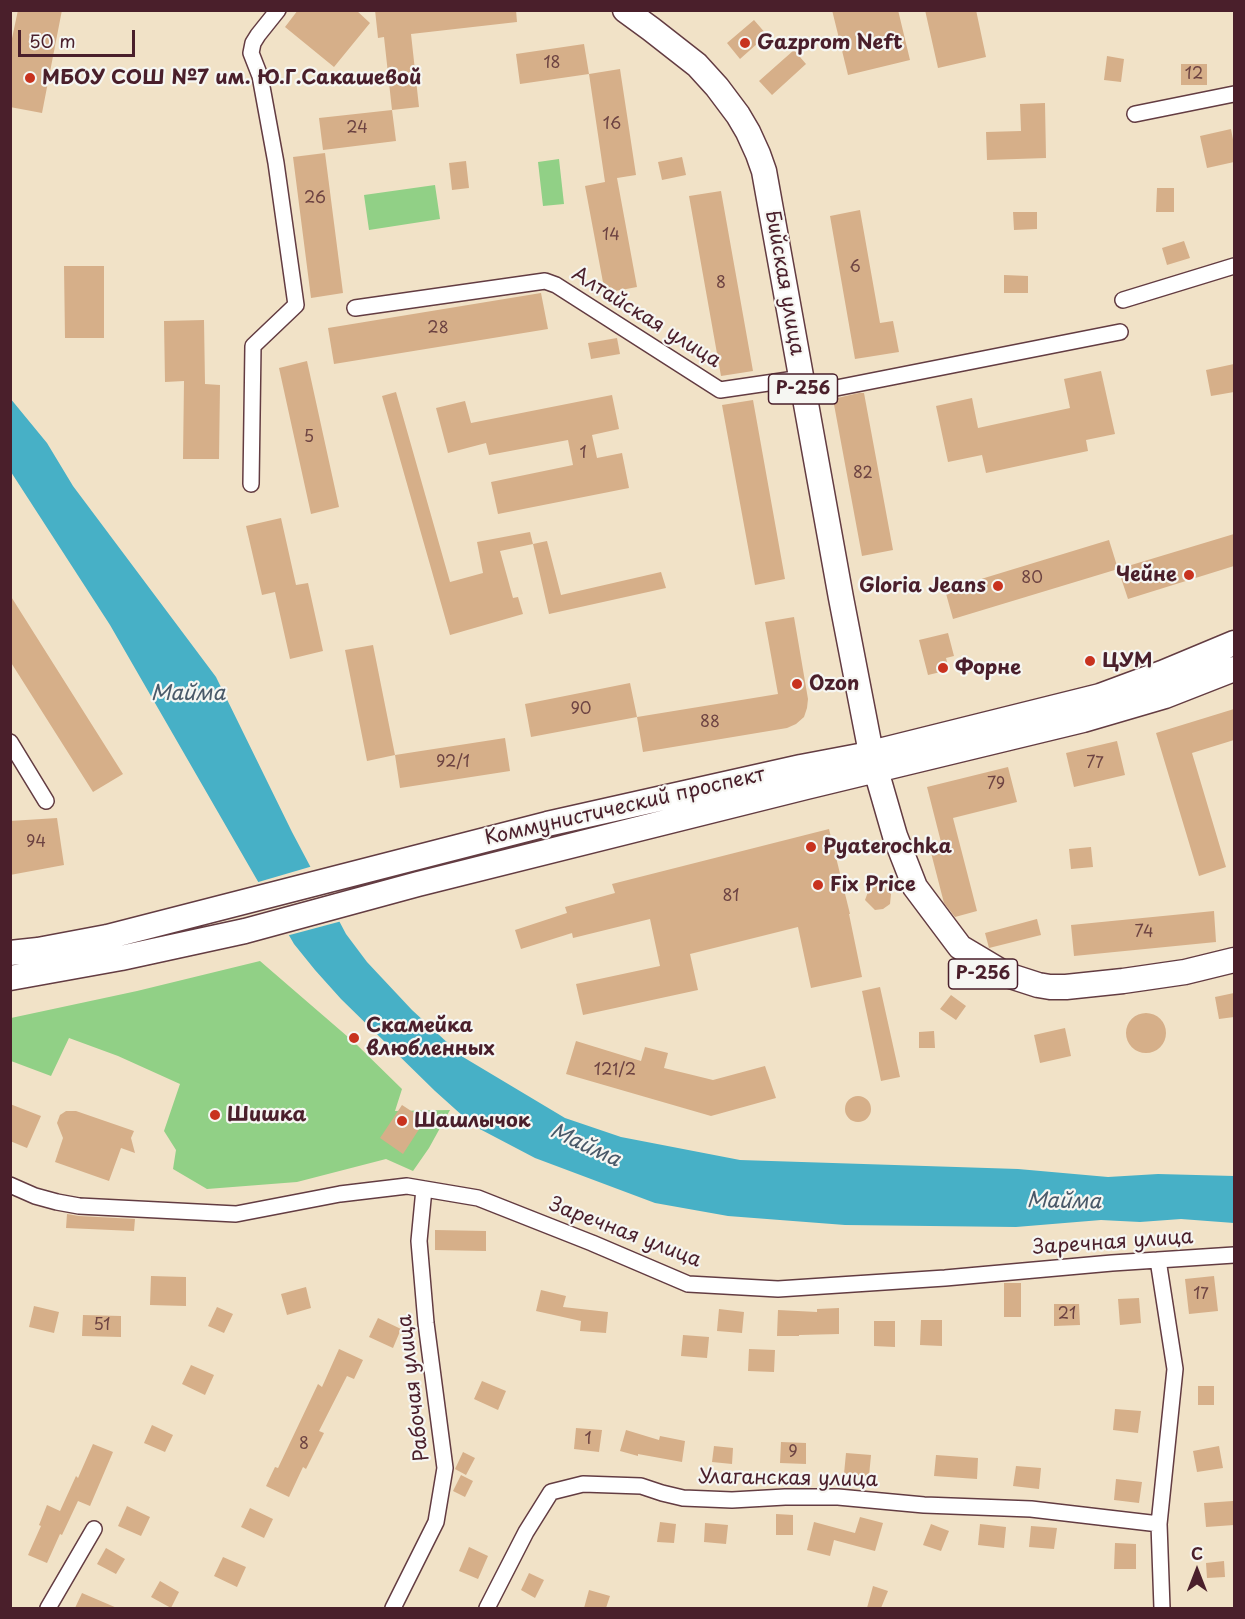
<!DOCTYPE html>
<html>
<head>
<meta charset="utf-8">
<style>
	body { margin:0 }
	#map { position:relative; width:1245px; height:1619px; overflow:hidden; background:#f1e2c7; font-family:"Playpen Sans",sans-serif }
	canvas { display:block }
	.frame { position:absolute; inset:0; border:12px solid #4a1f2b; pointer-events:none }
	.north { position:absolute; left:1167px; top:1541px; width:60px; height:60px; -webkit-text-stroke:4px #f6f6f2; paint-order:stroke; rotate:0deg; font-size:16px; font-weight:700; line-height:24px; text-align:center; color:#4a1f2b }
	.north::after { content:''; display:block; margin:auto; width:21px; height:27px; background:#4a1f2b; clip-path:polygon(50% 0,100% 100%,50% 72%,0 100%) }
	.scale { position:absolute; left:18px; top:30px; width:117px; height:27px; box-sizing:border-box; border:3px solid #4a1f2b; border-top:0; padding-left:8px; font-size:18px; line-height:21px; white-space:nowrap; color:#4a1f2b; -webkit-text-stroke:4px #f6f6f2; paint-order:stroke }
</style>
</head>
<body>
<div id="map">
<canvas width="1245" height="1619"></canvas>
<div class="frame"></div>
<div class="north">С</div>
<div class="scale">50 m</div>
</div>
<script>
const c = document.querySelector('canvas').getContext('2d');
c.lineJoin = 'round';
function paint(path, color) {
  c.fillStyle = color;
  c.fill(path, 'evenodd');
}
function shape(rows) {
  const path = new Path2D();
  for (const r of rows) {
    if (r.length === 3) {
      path.moveTo(r[0] + r[2], r[1]);
      path.arc(r[0], r[1], r[2], 0, 2 * Math.PI);
      continue;
    }
    path.moveTo(r[0], r[1]);
    for (let i = 2; i < r.length; i += 2) path.lineTo(r[i], r[i + 1]);
  }
  return path;
}
function stroke(path, color, width, dash) {
  c.strokeStyle = color;
  c.lineWidth = width;
  c.lineCap = dash ? 'butt' : 'round';
  c.setLineDash(dash || []);
  c.stroke(path);
}
function write(font, color, halo, rows, align = 'center') {
  c.font = font + ' "Playpen Sans",sans-serif';
  c.lineWidth = 4.5;
  c.setLineDash([]);
  c.textBaseline = 'middle';
  c.strokeStyle = halo;
  c.fillStyle = color;
  for (const [text, x, y, turn = 0] of rows) {
    c.save();
    c.translate(x, y);
    c.rotate((+turn || 0) * Math.PI / 180);
    c.textAlign = isNaN(turn) ? turn : align;
    if (halo) c.strokeText(text, 0, 0);
    c.fillText(text, 0, 0);
    c.restore();
  }
}
const green = shape([
	[559,159,564,204,543,206,538,162],
	[435,185,440,219,369,230,364,195],
	[260,961,355,1043,402,1089,395,1111,450,1110,429,1148,413,1171,386,1159,297,1182,207,1189,173,1169,176,1150,164,1131,180,1084,118,1056,69,1038,51,1076,11,1061,11,1018,137,991]
]);
const water = shape([
	[10,398,47,443,73,486,216,677,292,832,346,934,367,962,412,1010,463,1057,565,1118,621,1137,740,1160,1018,1169,1108,1177,1158,1174,1234,1176,1234,1223,1181,1219,1140,1222,1101,1220,1016,1227,845,1225,728,1216,655,1203,535,1158,474,1126,435,1091,341,999,315,970,294,944,110,625,11,472]
]);
const pier = shape([
	[313,866,342,921,286,936,255,883]
]);
const building = shape([
	[18,10,62,10,42,113,10,107,10,48],
	[298,10,356,10,370,23,334,67,285,27],
	[375,10,516,10,517,22,411,34,419,107,392,110,384,37,378,38],
	[832,10,898,10,910,60,848,75],
	[925,10,976,10,986,57,938,68],
	[754,20,767,35,740,59,727,43],
	[584,44,589,74,520,84,516,54],
	[794,50,806,64,772,95,759,81],
	[1107,56,1124,59,1121,82,1104,80],
	[1181,64,1207,64,1207,85,1181,85],
	[620,69,636,175,617,178,637,287,605,293,585,186,605,182,589,74],
	[1045,103,1046,158,987,160,986,132,1021,131,1020,104],
	[392,110,396,141,323,150,319,118],
	[1231,129,1234,145,1234,162,1207,168,1200,136],
	[325,153,343,293,311,298,293,157],
	[682,157,686,175,662,180,658,162],
	[466,161,469,188,452,190,449,163],
	[1157,188,1174,188,1174,212,1156,212],
	[721,191,753,371,721,376,689,196],
	[860,210,880,323,893,321,899,352,855,359,830,216],
	[1013,212,1037,212,1037,229,1014,230],
	[1184,241,1190,258,1167,265,1162,248],
	[64,266,104,266,104,338,65,338],
	[1004,275,1028,276,1028,293,1004,293],
	[541,293,548,329,334,364,328,328],
	[204,320,205,384,220,385,219,459,183,459,184,381,165,382,164,321],
	[617,338,620,354,591,359,588,343],
	[307,361,339,507,311,514,279,368],
	[1234,364,1234,392,1211,396,1206,370],
	[1101,371,1115,434,1086,440,1088,451,986,473,982,455,948,462,936,406,972,398,978,428,1070,408,1064,379],
	[396,392,450,582,483,573,477,542,530,532,533,544,500,551,513,598,518,597,523,614,450,635,382,396],
	[859,393,864,393,893,550,862,556,833,399],
	[612,395,619,429,592,435,597,458,622,453,629,488,498,514,491,482,573,465,568,440,489,455,486,443,448,453,436,408,465,401,471,423],
	[753,400,785,579,755,585,722,405],
	[281,518,296,585,308,583,323,651,290,659,275,592,262,595,246,526],
	[1234,534,1234,566,1128,599,1118,569],
	[1109,540,1118,569,953,619,945,590],
	[547,541,561,595,661,572,666,588,549,614,533,544],
	[10,595,123,774,93,792,10,661],
	[794,617,808,699,807,708,804,717,796,724,787,728,643,752,637,717,778,694,765,622],
	[948,633,954,656,946,658,949,670,928,675,919,640],
	[373,645,395,755,367,761,345,650],
	[630,683,637,717,531,737,525,704],
	[1234,709,1234,740,1192,753,1226,867,1199,876,1156,733],
	[505,738,510,771,400,788,395,755],
	[1117,741,1125,775,1074,787,1066,753],
	[1008,767,1017,802,953,818,977,911,955,917,944,903,929,845,941,842,927,787],
	[57,818,64,865,10,875,10,821],
	[829,829,850,914,849,914,862,977,811,988,798,927,690,954,698,990,583,1015,576,984,660,966,650,919,573,938,572,933,521,949,515,930,567,913,565,907,615,893,612,884],
	[1091,847,1093,867,1071,869,1069,849],
	[874,886,882,886,886,888,891,894,890,904,883,909,875,910,865,900,868,892],
	[1214,911,1216,942,1074,956,1071,925],
	[1037,919,1041,935,989,948,985,933],
	[880,987,900,1077,881,1081,862,991],
	[1234,993,1234,1017,1219,1019,1215,997],
	[951,995,966,1006,956,1020,940,1009],
	[1146,1033,20],
	[1065,1028,1071,1056,1040,1063,1034,1035],
	[934,1031,935,1048,919,1048,919,1032],
	[576,1041,641,1061,645,1047,668,1053,664,1068,713,1080,765,1066,776,1098,711,1116,566,1074],
	[858,1109,13],
	[10,1104,41,1116,27,1148,10,1141],
	[402,1105,425,1120,403,1154,380,1138],
	[66,1111,76,1111,134,1131,131,1138,135,1153,121,1148,109,1181,55,1162,63,1138,57,1123,60,1115],
	[67,1214,79,1216,135,1219,134,1231,66,1228],
	[435,1230,486,1231,486,1251,435,1250],
	[151,1276,186,1277,186,1306,150,1305],
	[1214,1276,1218,1311,1189,1314,1185,1279],
	[1004,1283,1021,1283,1021,1317,1004,1317],
	[306,1287,311,1308,287,1315,281,1294],
	[541,1290,566,1296,563,1307,608,1312,606,1333,580,1331,581,1321,536,1311],
	[1139,1298,1141,1323,1120,1325,1118,1299],
	[1054,1304,1079,1304,1080,1325,1054,1326],
	[34,1306,59,1312,54,1333,29,1327],
	[217,1307,233,1314,224,1333,208,1326],
	[839,1308,839,1334,799,1335,799,1336,777,1336,778,1310,817,1312,817,1309],
	[719,1309,744,1312,742,1333,717,1331],
	[83,1315,121,1316,121,1337,82,1336],
	[378,1318,401,1329,393,1348,369,1337],
	[921,1320,942,1320,942,1346,920,1345],
	[874,1321,895,1321,895,1347,874,1346],
	[683,1335,709,1337,707,1358,681,1356],
	[339,1349,363,1360,354,1379,347,1376,319,1431,324,1433,306,1469,303,1467,289,1497,266,1486,275,1467,278,1468,318,1384,322,1387],
	[749,1349,775,1350,774,1372,748,1371],
	[191,1365,214,1375,205,1395,182,1384],
	[482,1381,506,1391,498,1410,474,1399],
	[1198,1386,1214,1386,1214,1405,1198,1405],
	[1115,1409,1141,1411,1138,1433,1113,1430],
	[152,1425,173,1435,165,1452,144,1443],
	[576,1428,602,1430,599,1452,574,1449],
	[626,1430,659,1440,660,1436,685,1441,682,1462,638,1454,638,1456,620,1451],
	[781,1442,806,1443,806,1464,780,1463],
	[93,1444,113,1452,90,1506,78,1501,62,1535,60,1534,47,1563,28,1555,41,1526,39,1525,47,1505,60,1511,76,1476,78,1478],
	[714,1446,733,1448,732,1464,712,1462],
	[1219,1446,1223,1468,1197,1472,1193,1451],
	[463,1452,475,1458,466,1475,455,1469],
	[846,1453,871,1455,869,1476,844,1474],
	[936,1455,978,1458,977,1479,934,1476],
	[1016,1466,1041,1468,1039,1489,1013,1486],
	[461,1475,473,1481,465,1497,453,1491],
	[1116,1479,1142,1482,1139,1503,1114,1500],
	[1233,1501,1234,1525,1206,1527,1204,1503],
	[127,1506,150,1517,141,1536,118,1526],
	[250,1508,273,1519,264,1538,241,1527],
	[776,1514,793,1515,793,1535,776,1535],
	[860,1517,883,1523,875,1551,834,1540,830,1556,807,1550,814,1522,855,1533],
	[660,1522,676,1524,674,1543,657,1542],
	[705,1523,728,1525,726,1544,704,1542],
	[931,1524,949,1531,941,1551,923,1545],
	[980,1524,1006,1527,1004,1548,978,1545],
	[1031,1526,1057,1528,1054,1549,1029,1547],
	[1115,1543,1136,1544,1136,1569,1114,1569],
	[469,1547,488,1556,478,1579,459,1571],
	[106,1548,125,1559,116,1574,97,1564],
	[223,1557,246,1567,237,1587,214,1576],
	[1224,1561,1225,1577,1207,1578,1206,1563],
	[529,1573,544,1580,535,1598,521,1590],
	[160,1581,179,1592,171,1608,151,1597],
	[873,1586,888,1591,881,1608,867,1608],
	[589,1590,610,1596,606,1608,584,1608],
	[82,1593,117,1608,75,1608]
]);
const street = shape([
	[1135,114,1234,94],
	[1123,300,1234,266],
	[355,308,545,281,556,285,720,390,802,378,816,392,1120,332],
	[251,484,253,346,296,305,276,163,260,76,251,53,253,43,258,35,278,10],
	[10,742,46,801],
	[10,1185,35,1196,57,1202,79,1206,236,1214,340,1194,407,1186,478,1198,592,1243,688,1284,778,1289,945,1278,1112,1263,1234,1255],
	[1158,1260,1175,1369,1159,1524,1162,1608],
	[48,1608,94,1529],
	[393,1608,436,1522,445,1468,426,1323,419,1241,424,1189],
	[487,1608,526,1532,551,1492,583,1484,641,1486,662,1493,683,1498,732,1500,785,1497,838,1497,924,1505,1031,1509,1159,1524]
]);
const primary = shape([
	[625,10,651,29,697,65,717,87,738,115,748,132,758,154,764,171,841,598,871,753,895,836,915,887,960,947,1007,975,1038,985,1050,987,1066,987,1123,981,1185,972,1234,960],
	[10,953,38,950,107,937,547,824,801,767,859,756,1100,696,1162,673,1234,643],
	[10,978,121,958,245,931,418,884,806,787,1083,720,1165,696,1234,669]
]);
const markers = [
	[745,43,6,"#c8321e"],
	[30,78,6,"#c8321e"],
	[1189,575,6,"#c8321e"],
	[998,586,6,"#c8321e"],
	[1090,661,6,"#c8321e"],
	[943,668,6,"#c8321e"],
	[797,684,6,"#c8321e"],
	[811,847,6,"#c8321e"],
	[818,885,6,"#c8321e"],
	[354,1038,6,"#c8321e"],
	[215,1115,6,"#c8321e"],
	[402,1121,6,"#c8321e"]
];
const numberNames = [
	["18",552,64],
	["12",1194,75],
	["16",612,125],
	["24",357,129],
	["26",315,199],
	["14",611,236],
	["6",855,268],
	["8",721,284],
	["28",438,329],
	["5",309,438],
	["1",583,454],
	["82",863,474],
	["80",1032,579],
	["90",581,710],
	["88",710,723],
	["92/1",453,763],
	["77",1095,764],
	["79",996,785],
	["94",36,843],
	["81",731,897],
	["74",1144,933],
	["121/2",615,1071],
	["17",1201,1295],
	["21",1067,1315],
	["51",102,1326],
	["1",588,1440],
	["8",304,1445],
	["9",793,1453]
];
const shields = [
	[803,389,69],
	[983,974,69]
];
const shieldNames = [
	["Р-256",803,389],
	["Р-256",983,974]
];
const poiNames = [
	["Gazprom Neft",757,43],
	["МБОУ СОШ №7 им. Ю.Г.Сакашевой",42,78],
	["Чейне",1177,575,"right"],
	["Gloria Jeans",986,586,"right"],
	["ЦУМ",1102,661],
	["Форне",955,668],
	["Ozon",809,684],
	["Pyaterochka",823,847],
	["Fix Price",830,885],
	["Скамейка",366,1026],
	["влюбленных",366,1049],
	["Шишка",227,1115],
	["Шашлычок",414,1121]
];
const streetNames = [
	["Бийская улица",784,283,80],
	["Алтайская улица",646,318,32],
	["Коммунистический проспект",625,807,-13],
	["Заречная улица",625,1233,21],
	["Заречная улица",1113,1243,-4],
	["Рабочая улица",414,1388,-97],
	["Улаганская улица",788,1479,1]
];
const waterNames = [
	["Майма",188,694],
	["Майма",585,1146,25],
	["Майма",1064,1202,1]
];
paint(green, '#91d086');
paint(water, '#47b0c6');
paint(pier, '#f1e2c7');
paint(building, '#d6af89');
stroke(street, '#633c42', 18);
stroke(primary, '#633c42', 27);
stroke(street, '#fff', 15);
stroke(primary, '#fff', 24);
for (const [x, y, r, color] of markers) {
  const dot = new Path2D();
  dot.arc(x, y, r, 0, 2 * Math.PI);
  c.fillStyle = color;
  c.fill(dot);
  stroke(dot, '#f6f6f2', 2);
}
write('16px', '#6d4342', null, numberNames);
for (const [x, y, w] of shields) {
  const box = new Path2D();
  box.roundRect(x - w / 2, y - 15, w, 30, 4.5);
  c.fillStyle = '#f6f6f2';
  c.fill(box);
  stroke(box, '#4a1f2b', 1.5);
}
write('bold 18px', '#4a1f2b', null, shieldNames);
write('bold 20px', '#4a1f2b', '#f6f6f2', poiNames, 'left');
write('20px', '#4a1f2b', '#f6f6f2', streetNames);
write('italic 21px', '#495969', '#f6f6f2', waterNames);
</script>
</body>
</html>
